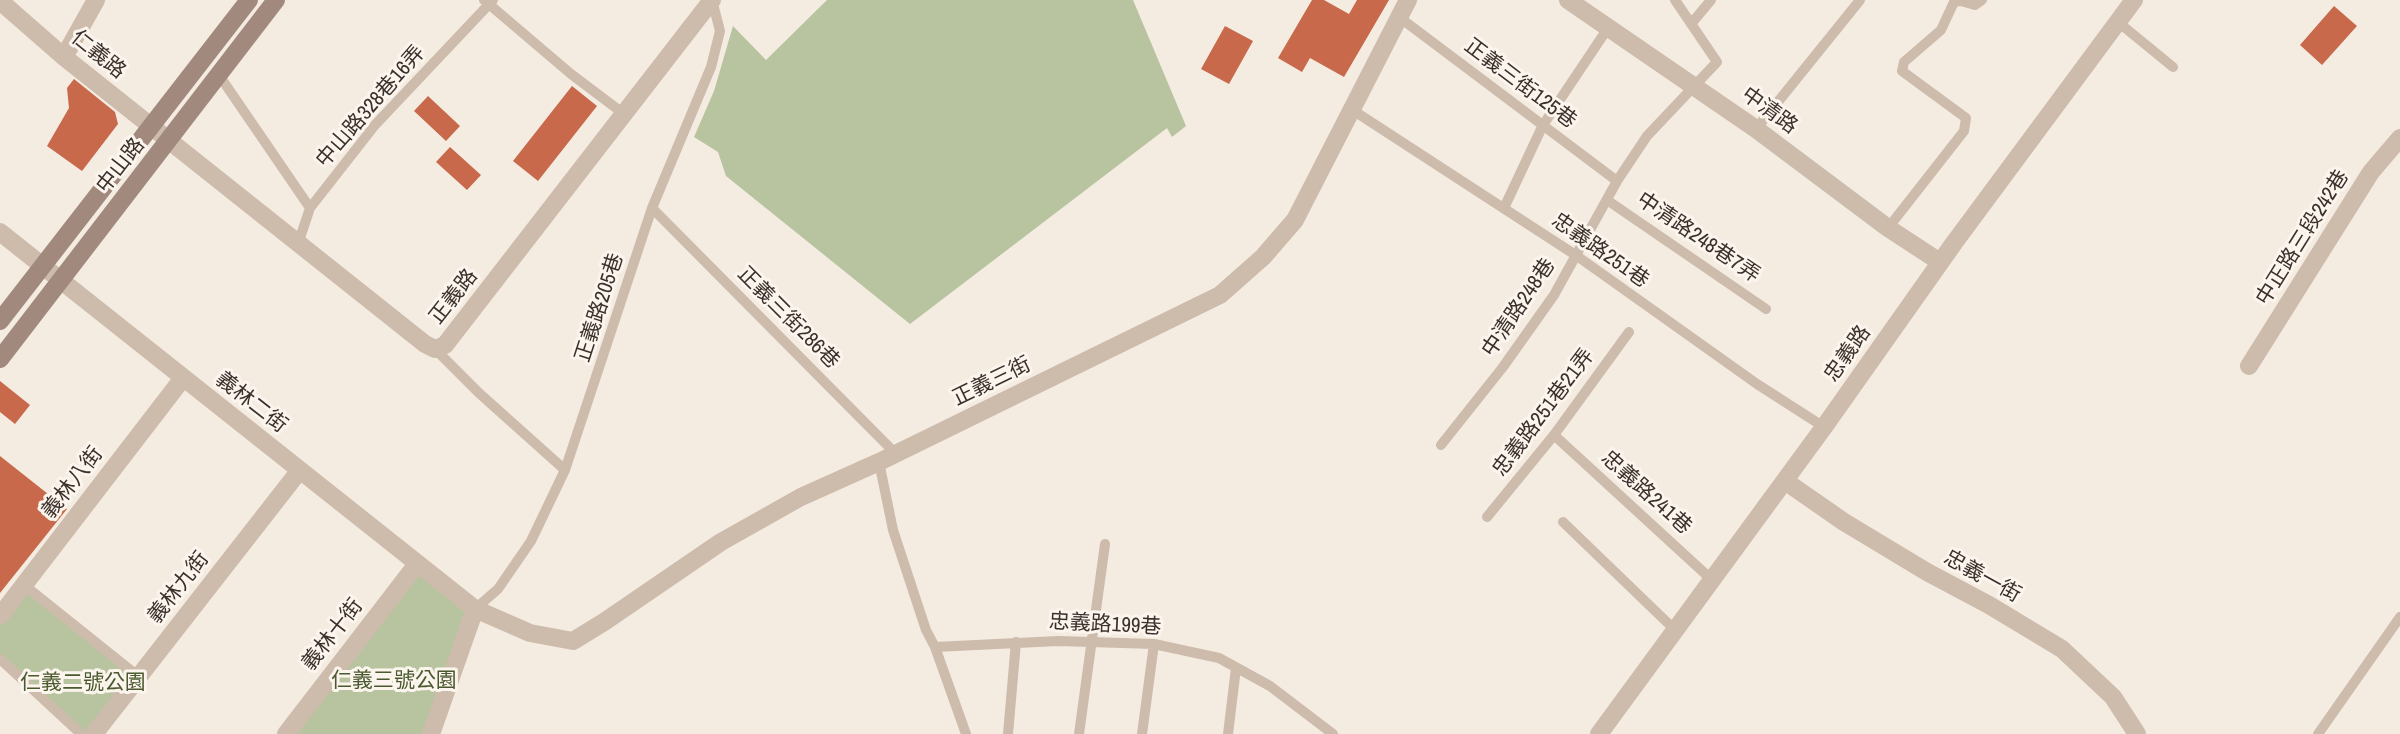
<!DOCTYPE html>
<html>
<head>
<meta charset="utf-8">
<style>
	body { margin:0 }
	canvas { display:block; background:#f4ebe1 }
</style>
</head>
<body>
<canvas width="2400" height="734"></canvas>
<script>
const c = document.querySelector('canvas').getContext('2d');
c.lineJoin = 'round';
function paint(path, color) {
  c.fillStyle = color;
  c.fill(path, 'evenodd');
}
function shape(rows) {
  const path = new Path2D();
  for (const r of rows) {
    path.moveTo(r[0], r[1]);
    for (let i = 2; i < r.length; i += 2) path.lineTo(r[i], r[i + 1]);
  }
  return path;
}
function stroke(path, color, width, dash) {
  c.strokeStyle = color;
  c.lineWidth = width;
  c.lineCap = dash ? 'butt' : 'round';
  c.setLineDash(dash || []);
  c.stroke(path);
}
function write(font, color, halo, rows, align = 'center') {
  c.font = font + ' "Archivo Narrow","Noto Sans TC",sans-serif';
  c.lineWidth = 6;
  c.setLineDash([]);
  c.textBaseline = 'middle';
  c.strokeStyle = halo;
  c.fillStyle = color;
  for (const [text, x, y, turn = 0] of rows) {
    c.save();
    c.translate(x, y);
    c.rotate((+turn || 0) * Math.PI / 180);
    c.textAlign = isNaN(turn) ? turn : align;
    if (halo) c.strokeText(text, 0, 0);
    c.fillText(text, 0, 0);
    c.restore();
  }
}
const green = shape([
	[827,0,1133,0,1186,126,1172,137,1167,128,910,324,726,176,718,152,694,137,714,91,733,26,766,60],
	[417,564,475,609,431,734,286,734],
	[24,585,139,677,94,734,81,734,0,659,0,616]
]);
const building = shape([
	[1312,0,1324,0,1349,14,1357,0,1389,0,1344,77,1310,58,1302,72,1278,58],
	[2334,6,2357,26,2322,65,2300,45],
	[1225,26,1253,41,1229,84,1201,69],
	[74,79,115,112,118,124,82,171,47,146,69,108,67,88],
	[572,86,597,106,538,181,513,161],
	[428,96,460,126,446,141,414,111],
	[450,147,481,175,467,190,436,162],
	[0,381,30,405,15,424,0,412],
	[0,456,67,509,0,593]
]);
const service = shape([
	[484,0,571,74,624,114],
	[1399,17,1617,181],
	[2118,22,2173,67],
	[1691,24,1711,0],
	[219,75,310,208],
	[1351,109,1577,256,1757,384,1824,427],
	[1756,129,1860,0],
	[1607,200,1766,309],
	[652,208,896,454],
	[1504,208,1543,125,1608,28],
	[1888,228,1964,131,1966,118,1902,71,1904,62,1941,30,1954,2,1961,1,1975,5,1982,0],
	[298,244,310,208,375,125,493,0],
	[435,349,479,393,565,470],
	[1554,435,1712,580],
	[1441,445,1503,367,1554,295,1617,181,1647,136,1717,62,1675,0],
	[879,462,893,530,926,630,935,647,966,734],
	[1487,517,1554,435,1629,332],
	[1563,522,1675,630],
	[24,585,139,677],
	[475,609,498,589,531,541,565,470,652,208,711,67,720,31,712,0],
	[935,647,1058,641,1154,644,1219,658,1270,686,1333,734],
	[0,659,81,734],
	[1008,734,1016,642],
	[1079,734,1105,544],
	[1142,734,1154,644],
	[1228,734,1236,668],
	[2318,734,2400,617]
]);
const minor = shape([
	[1568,0,1756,129,1888,228,1940,262],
	[0,1,64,57,425,344,435,349,445,345,712,0],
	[64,57,96,0],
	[0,232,475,609,530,633,573,641,604,622,721,542,801,497,879,462,1220,295,1263,257,1295,220,1408,0],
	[2249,366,2371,172,2400,138],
	[1785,481,1844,522,1927,572,1989,605,2062,649,2113,697,2137,734],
	[0,616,183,378],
	[94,734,300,470],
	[286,734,417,564],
	[431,734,475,609],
	[1599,734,1824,427,1954,243,2134,0]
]);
const secondary = shape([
	[0,321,249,0],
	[0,359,276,0]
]);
const streetNames = [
	["仁義路",98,55,39],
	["正義三街125巷",1520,84,37],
	["中山路328巷16弄",371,107,-49],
	["中清路",1769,111,36],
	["中山路",121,166,-52],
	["中清路248巷7弄",1698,238,34],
	["中正路三段242巷",2303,238,-58],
	["忠義路251巷",1600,251,35],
	["正義路",454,297,-52],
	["正義路205巷",600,308,-72],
	["中清路248巷",1519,308,-56],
	["正義三街286巷",788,318,45],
	["忠義路",1848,354,-55],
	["正義三街",992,382,-26],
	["義林二街",251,403,38],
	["忠義路251巷21弄",1544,413,-53],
	["義林八街",73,483,-52],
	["忠義路241巷",1646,493,42],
	["忠義一街",1982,577,29],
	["義林九街",179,588,-52],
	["忠義路199巷",1105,625,3],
	["義林十街",333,635,-52]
];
const parkNames = [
	["仁義三號公園",394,681],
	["仁義二號公園",83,683]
];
paint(green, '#b8c4a0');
paint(building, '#c8694b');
stroke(service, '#cdbbac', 10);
stroke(minor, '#cdbbac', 18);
stroke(secondary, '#a18a7d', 18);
write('21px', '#3b302b', '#fbf5ee', streetNames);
write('21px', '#4a5a2e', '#fbf5ee', parkNames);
</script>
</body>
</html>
